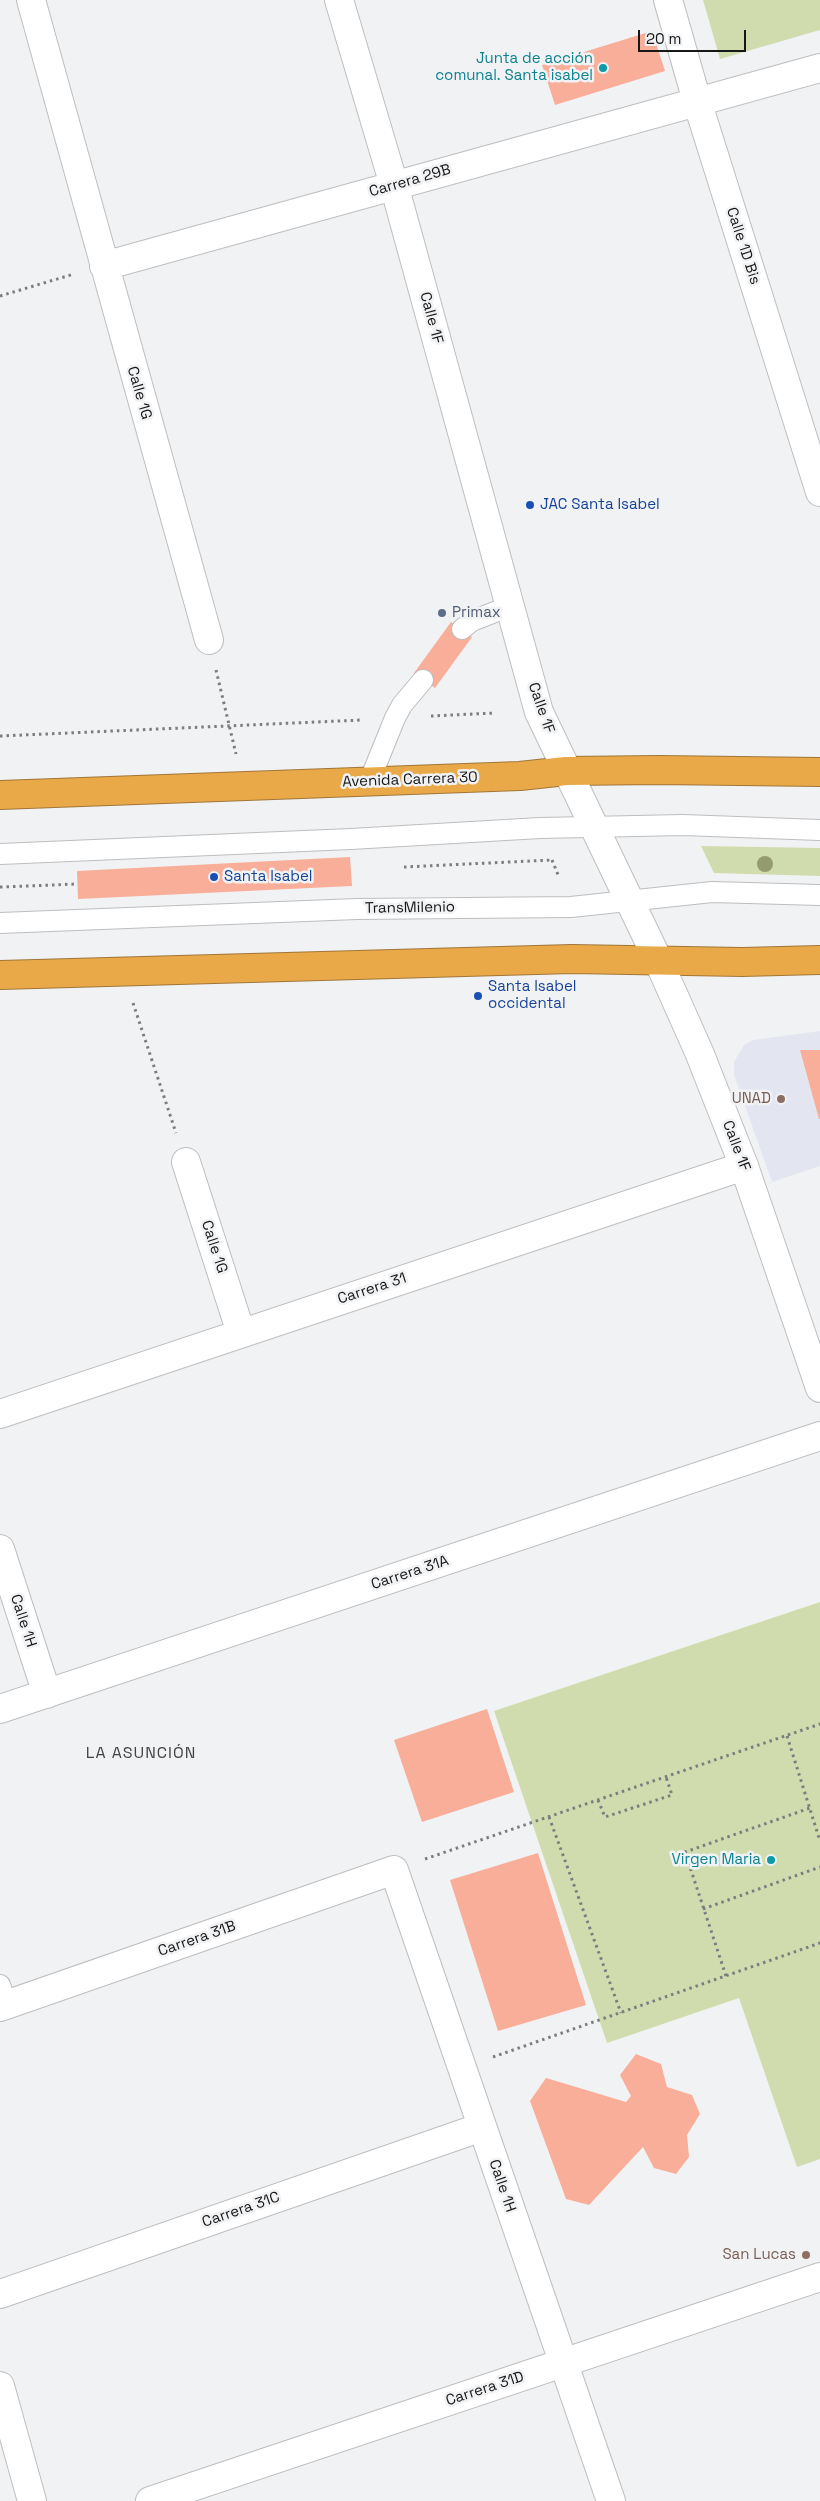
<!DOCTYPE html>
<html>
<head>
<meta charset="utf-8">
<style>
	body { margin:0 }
	#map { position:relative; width:820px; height:2501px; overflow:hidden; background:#f1f2f4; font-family:"Space Grotesk",sans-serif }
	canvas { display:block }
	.scale { position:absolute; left:638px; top:30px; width:108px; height:22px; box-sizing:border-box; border:2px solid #171718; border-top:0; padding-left:6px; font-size:15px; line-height:18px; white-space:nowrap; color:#171718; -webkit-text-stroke:4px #f1f2f4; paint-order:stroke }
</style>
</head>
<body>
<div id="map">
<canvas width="820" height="2501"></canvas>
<div class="scale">20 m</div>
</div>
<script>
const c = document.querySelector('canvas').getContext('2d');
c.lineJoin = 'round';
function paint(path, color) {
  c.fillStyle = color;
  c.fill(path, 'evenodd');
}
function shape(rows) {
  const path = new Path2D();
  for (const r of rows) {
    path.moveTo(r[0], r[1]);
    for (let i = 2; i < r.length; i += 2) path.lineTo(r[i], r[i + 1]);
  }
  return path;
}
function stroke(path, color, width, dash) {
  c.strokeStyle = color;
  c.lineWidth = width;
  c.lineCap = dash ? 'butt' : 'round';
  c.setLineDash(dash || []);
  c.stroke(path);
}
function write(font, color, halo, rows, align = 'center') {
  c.font = font + ' "Space Grotesk",sans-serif';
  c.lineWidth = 5;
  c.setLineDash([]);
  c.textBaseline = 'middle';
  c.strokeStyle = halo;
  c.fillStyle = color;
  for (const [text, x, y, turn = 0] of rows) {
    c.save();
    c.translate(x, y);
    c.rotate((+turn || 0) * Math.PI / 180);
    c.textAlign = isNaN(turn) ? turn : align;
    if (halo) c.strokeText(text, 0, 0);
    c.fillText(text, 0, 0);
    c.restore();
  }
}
const built = shape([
	[820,1031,820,1166,772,1182,734,1075,734,1062,744,1045,753,1040]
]);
const green = shape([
	[703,0,820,0,820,30,720,59],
	[701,846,820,848,820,876,714,873],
	[820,1602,820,2159,797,2167,739,1998,607,2043,494,1711]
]);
const building = shape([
	[652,31,665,71,555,105,542,65],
	[451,622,472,637,435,688,414,673],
	[350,857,352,886,78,899,77,871],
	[800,1050,820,1050,820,1119,819,1119],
	[487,1709,514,1792,422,1822,394,1740],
	[538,1853,586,2005,498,2031,450,1880],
	[636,2054,661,2064,667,2087,692,2095,700,2114,687,2135,689,2157,676,2174,654,2168,643,2147,589,2205,566,2199,530,2101,546,2078,626,2102,631,2096,620,2075]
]);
const path = shape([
	[0,296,74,274],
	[216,670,236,754],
	[431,716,495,713],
	[0,736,362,720],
	[552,860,559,877],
	[404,867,552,860],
	[0,887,77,884],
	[133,1003,176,1133],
	[787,1736,820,1841],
	[598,1800,605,1817,672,1795,666,1777],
	[549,1817,621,2013],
	[425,1859,820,1724],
	[703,1909,820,1867],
	[726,1976,685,1852,810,1808],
	[493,2057,820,1943]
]);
const lane = shape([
	[462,629,472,621,510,606],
	[369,782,395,718,402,705,423,680],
	[0,854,351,839,540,828,683,825,820,830],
	[0,923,357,909,571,907,712,892,820,895],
	[0,1985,7,2005]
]);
const street = shape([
	[31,0,209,640],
	[668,0,697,101,820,492],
	[104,266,820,68],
	[186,1162,241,1333],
	[0,1414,744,1166],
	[0,1549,47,1694],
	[0,1709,820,1436],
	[0,2007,394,1870,611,2501],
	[0,2294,482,2127]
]);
const secondary = shape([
	[339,0,394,185,539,712,658,960,699,1052,744,1166,820,1388],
	[0,2386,32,2501],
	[150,2501,820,2277]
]);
const highway = shape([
	[0,795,520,776,566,771,659,770,820,772],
	[0,975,572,959,742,962,820,960]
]);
const trees = [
	[765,864]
];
const markers = [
	[603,68,5,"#0f9aa8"],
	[530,505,5,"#1a4fb4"],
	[442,613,5,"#5c6f8a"],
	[214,877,5,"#1a4fb4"],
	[478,996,5,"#1a4fb4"],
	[781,1099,5,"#8d6e63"],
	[771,1860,5,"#0f9aa8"],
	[806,2255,5,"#8d6e63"]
];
const cultureNames = [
	["Junta de acción",593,59],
	["comunal. Santa isabel",593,76],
	["Virgen Maria",761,1860]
];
const streetNames = [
	["Carrera 29B",410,181,-16],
	["Calle 1D Bis",743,246,72],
	["Calle 1F",431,318,75],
	["Calle 1G",139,393,74],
	["Calle 1F",541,708,71],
	["Avenida Carrera 30",410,780,-2],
	["TransMilenio",410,908,-1],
	["Calle 1F",736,1146,69],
	["Calle 1G",214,1247,72],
	["Carrera 31",372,1289,-18],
	["Carrera 31A",410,1573,-18],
	["Calle 1H",23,1621,72],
	["Carrera 31B",197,1939,-19],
	["Calle 1H",502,2186,71],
	["Carrera 31C",241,2210,-19],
	["Carrera 31D",485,2389,-18]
];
const transitNames = [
	["JAC Santa Isabel",540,505],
	["Santa Isabel",224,877],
	["Santa Isabel",488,987],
	["occidental",488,1004]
];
const serviceNames = [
	["Primax",452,613]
];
const educationNames = [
	["UNAD",771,1099],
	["San Lucas",796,2255]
];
const neighbourhoodNames = [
	["LA ASUNCIÓN",141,1754]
];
paint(built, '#e3e6f0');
paint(green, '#d0dcae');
paint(building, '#f8ae99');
stroke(lane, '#bdbec0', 22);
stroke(street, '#bdbec0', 30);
stroke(secondary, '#bdbec0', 30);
stroke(highway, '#a07638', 30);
stroke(path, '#7c7d7e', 3, [2.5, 4]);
stroke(lane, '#fff', 20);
stroke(street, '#fff', 28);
stroke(secondary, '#fff', 28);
stroke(highway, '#eaa949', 28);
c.fillStyle = '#939b6f';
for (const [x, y] of trees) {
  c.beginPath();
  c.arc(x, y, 8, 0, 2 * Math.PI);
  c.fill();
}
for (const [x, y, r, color] of markers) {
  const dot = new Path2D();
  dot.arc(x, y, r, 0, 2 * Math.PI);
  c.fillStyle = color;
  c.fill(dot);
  stroke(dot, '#f1f2f4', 2);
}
write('15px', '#0d838f', '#f1f2f4', cultureNames, 'right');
write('15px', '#171718', '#f1f2f4', streetNames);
write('15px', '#164399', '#f1f2f4', transitNames, 'left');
write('15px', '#4e5e75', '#f1f2f4', serviceNames, 'left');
write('15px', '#785e54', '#f1f2f4', educationNames, 'right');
c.letterSpacing = '1px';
write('16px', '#434446', '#f1f2f4', neighbourhoodNames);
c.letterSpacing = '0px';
</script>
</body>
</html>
